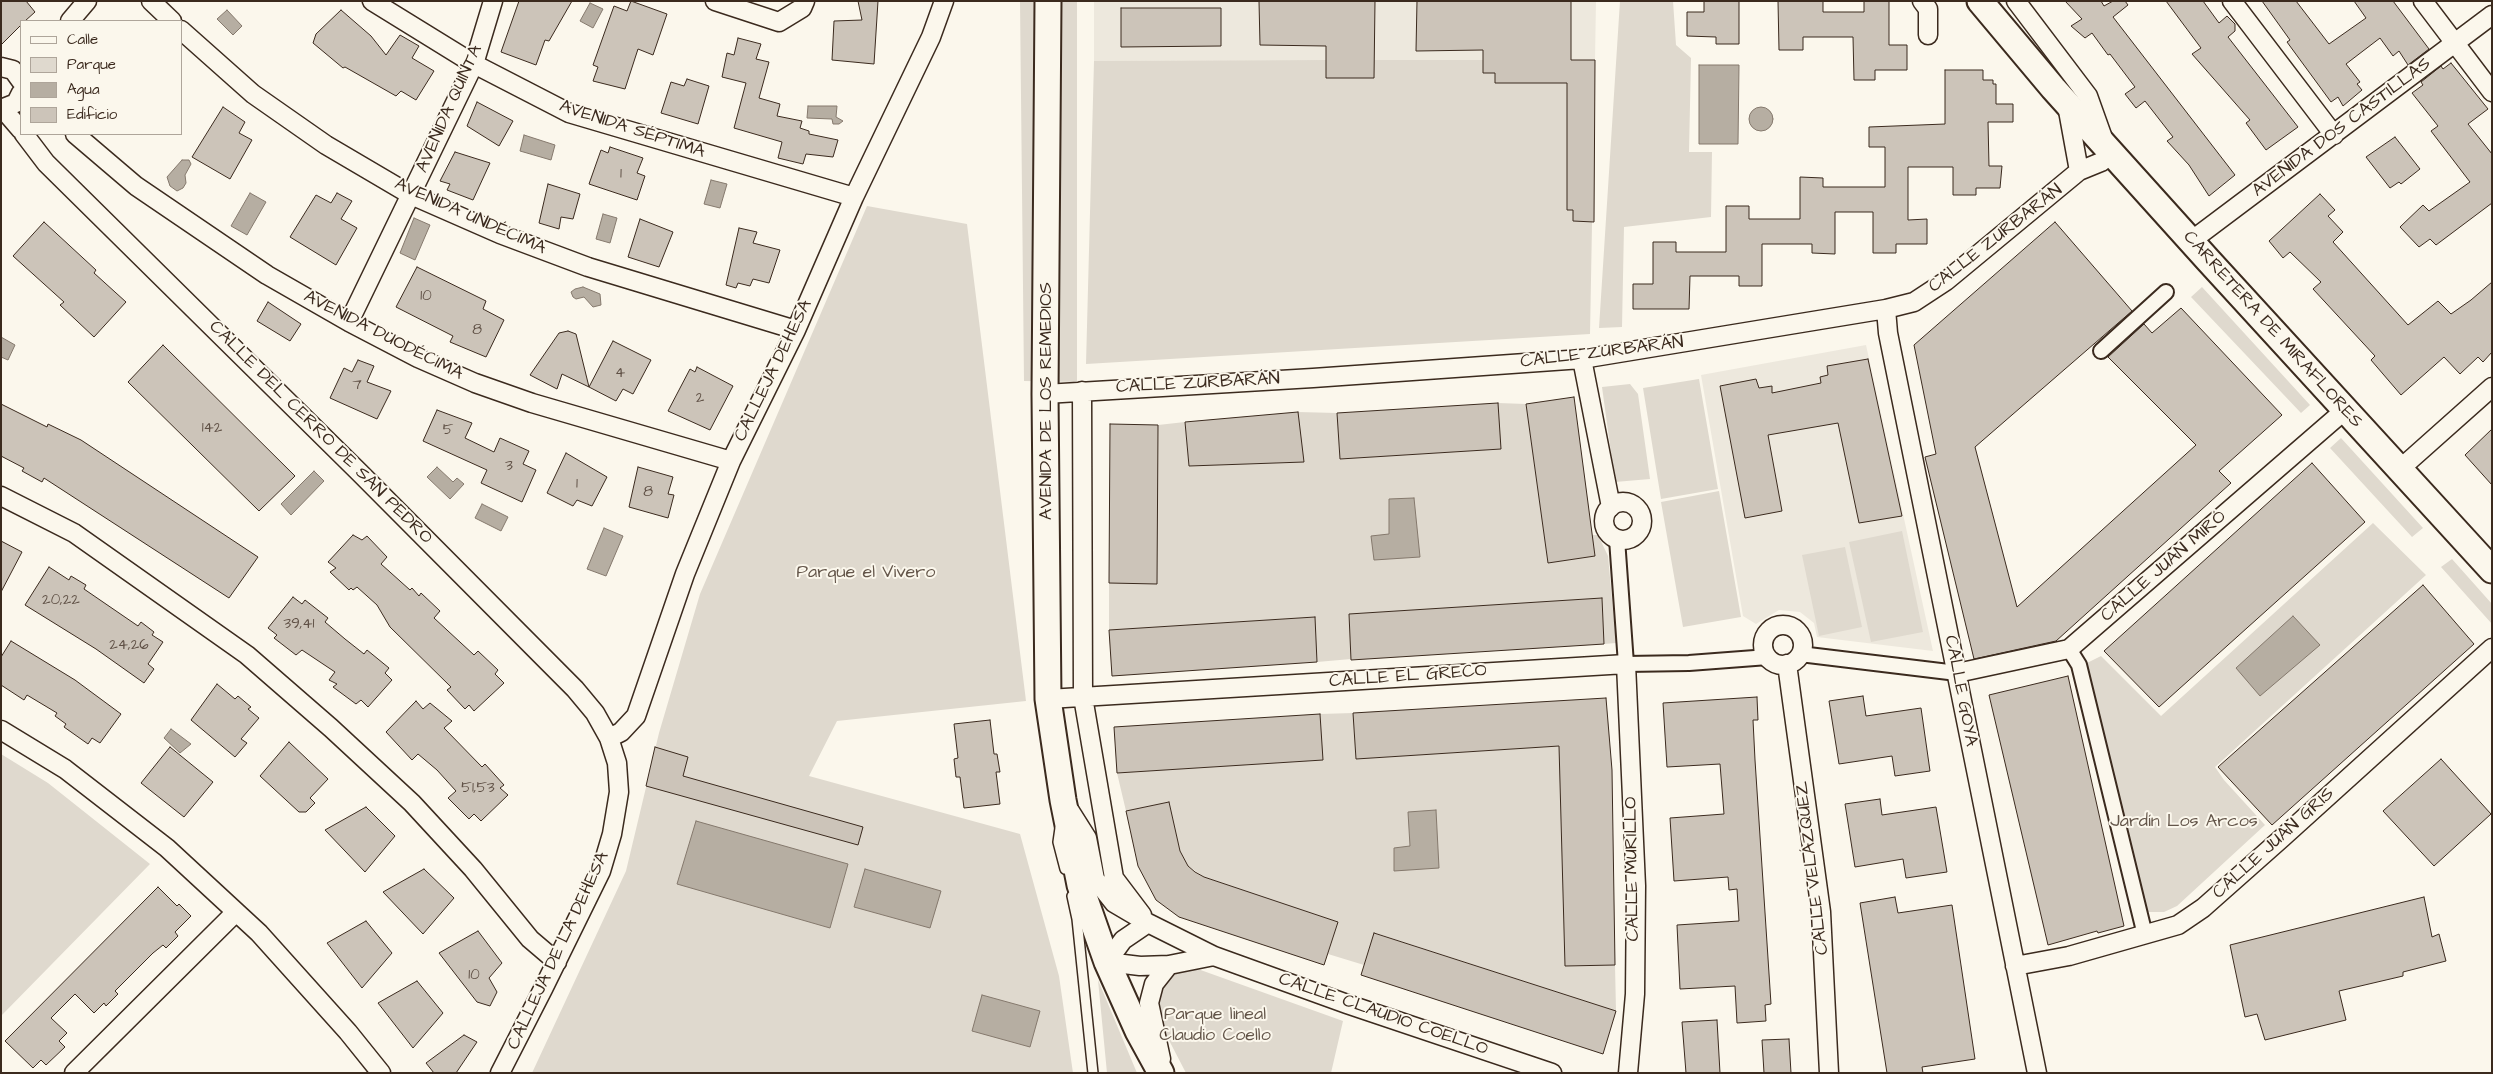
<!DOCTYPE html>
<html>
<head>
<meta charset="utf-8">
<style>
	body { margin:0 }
	#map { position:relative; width:2493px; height:1074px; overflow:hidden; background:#fbf7ec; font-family:"Architects Daughter",sans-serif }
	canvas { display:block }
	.frame { position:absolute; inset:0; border:2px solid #3b2a1e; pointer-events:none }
	.legend { position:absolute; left:20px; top:20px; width:162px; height:115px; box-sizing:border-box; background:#fbf7ec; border:1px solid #aea59a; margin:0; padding:6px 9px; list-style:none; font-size:15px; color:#3b2a1e }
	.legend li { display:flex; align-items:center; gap:10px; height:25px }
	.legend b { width:25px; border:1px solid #aea59a }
</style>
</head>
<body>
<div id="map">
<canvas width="2493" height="1074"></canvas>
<div class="frame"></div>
<ul class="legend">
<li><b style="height:6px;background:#fbf7ec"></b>Calle</li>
<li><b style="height:14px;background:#dfd9ce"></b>Parque</li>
<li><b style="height:14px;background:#b6aea2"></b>Agua</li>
<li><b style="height:14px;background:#ccc4b9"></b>Edificio</li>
</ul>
</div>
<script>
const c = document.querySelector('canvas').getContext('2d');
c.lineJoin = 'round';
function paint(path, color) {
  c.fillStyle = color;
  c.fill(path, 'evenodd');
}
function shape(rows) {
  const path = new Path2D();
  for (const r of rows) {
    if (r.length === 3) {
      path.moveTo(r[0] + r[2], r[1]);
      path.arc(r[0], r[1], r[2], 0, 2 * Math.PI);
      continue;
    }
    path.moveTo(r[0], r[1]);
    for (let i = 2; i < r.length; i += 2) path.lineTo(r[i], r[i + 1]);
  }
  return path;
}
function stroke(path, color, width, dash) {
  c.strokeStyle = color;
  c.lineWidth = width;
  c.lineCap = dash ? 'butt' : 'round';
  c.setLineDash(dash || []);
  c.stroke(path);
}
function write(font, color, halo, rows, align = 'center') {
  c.font = font + ' "Architects Daughter",sans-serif';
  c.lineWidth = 4;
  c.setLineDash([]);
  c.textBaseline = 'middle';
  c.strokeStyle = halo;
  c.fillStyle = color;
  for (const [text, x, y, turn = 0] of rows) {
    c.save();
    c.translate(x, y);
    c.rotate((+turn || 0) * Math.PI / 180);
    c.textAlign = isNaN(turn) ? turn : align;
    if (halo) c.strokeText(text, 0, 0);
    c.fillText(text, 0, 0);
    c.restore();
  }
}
const built = shape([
	[1094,1,1596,1,1595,60,1094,61],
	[1866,345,1933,651,1817,637,1814,623,1800,612,1779,610,1756,624,1743,616,1701,375]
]);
const green = shape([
	[1020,1,1077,1,1077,382,1024,381],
	[1620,1,1673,1,1676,45,1691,58,1689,152,1712,152,1711,217,1624,227,1622,327,1599,328],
	[1326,60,1595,60,1590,334,1086,364,1094,61],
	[867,206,967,224,1026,701,837,721,809,776,1020,834,1059,976,1073,1073,532,1073,626,871,659,733,700,594],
	[2202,287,2310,405,2301,413,2191,297],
	[1699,379,1718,489,1661,499,1643,388],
	[1630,384,1638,394,1650,479,1615,482,1602,387],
	[1498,403,1526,404,1548,563,1595,556,1592,535,1598,535,1608,556,1616,643,1604,644,1602,598,1349,614,1351,659,1317,662,1314,617,1109,630,1109,583,1157,583,1158,425,1185,422,1189,466,1303,462,1298,412,1337,413,1340,459,1500,449],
	[2341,438,2423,528,2412,537,2330,448],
	[1719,491,1741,617,1683,627,1661,502],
	[2373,523,2426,575,2215,767,2224,780,2265,825,2177,906,2164,912,2148,912,2083,665,2101,656,2161,716],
	[1902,531,1923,632,1871,642,1849,542],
	[1845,547,1862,627,1819,636,1802,555],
	[2452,559,2492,604,2492,624,2441,567],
	[1353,713,1356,759,1609,743,1560,774,1565,966,1615,965,1616,1011,1375,933,1364,965,1328,954,1338,922,1204,877,1188,866,1180,851,1169,802,1126,811,1117,773,1322,760,1320,714],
	[1,754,48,783,150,864,1,1016],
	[1195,968,1343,1021,1331,1073,1186,1073,1159,1021,1156,1001,1163,982,1176,972],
	[1098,980,1137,1073,1107,1073]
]);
const water = shape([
	[590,3,603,9,593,28,580,21,590,3],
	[227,10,242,26,233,35,217,19,227,10],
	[1699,65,1739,65,1738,144,1699,144,1699,65],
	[808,106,837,106,836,117,843,121,839,124,833,124,832,119,807,118,808,106],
	[1761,119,12],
	[524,135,555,145,551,160,520,151,524,135],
	[182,160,189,160,191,164,185,175,186,183,183,188,177,191,170,186,167,177,182,160],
	[711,180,727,184,720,208,704,204,711,180],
	[250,193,266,202,247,235,231,226,250,193],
	[603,214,617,218,610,243,596,239,603,214],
	[414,218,430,225,415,260,400,253,414,218],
	[583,287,600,294,601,305,593,307,584,297,576,299,573,297,571,292,575,289,583,287],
	[1,337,15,345,8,360,1,357,1,337],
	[437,467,453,482,457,478,464,484,450,499,427,477,437,467],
	[314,471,324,481,291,515,281,504,314,471],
	[1414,498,1420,557,1374,560,1371,536,1389,534,1389,499,1414,498],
	[482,504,508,517,501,531,475,518,482,504],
	[604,528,623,536,606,576,587,569,604,528],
	[2293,616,2320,645,2260,696,2236,668,2293,616],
	[171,729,191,744,180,753,164,738,171,729],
	[1436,810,1439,868,1394,871,1394,848,1410,846,1408,812,1436,810],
	[696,821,848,864,830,928,677,884,696,821],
	[865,869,941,891,930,928,854,907,865,869],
	[982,995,1040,1011,1030,1047,972,1031,982,995]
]);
const building = shape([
	[1,1,26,1,35,12,25,21,21,21,21,25,1,45,1,1],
	[519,1,572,1,549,41,545,40,536,65,501,52,519,1],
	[631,1,667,14,653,55,638,49,625,89,593,81,598,67,593,65,614,6,627,11,631,1],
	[858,1,878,1,874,64,832,60,834,21,862,20,858,1],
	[1259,1,1375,1,1374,78,1326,78,1326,46,1260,45,1259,1],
	[1417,1,1571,1,1571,60,1595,60,1594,222,1573,221,1573,210,1567,210,1567,83,1495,83,1495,73,1483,73,1483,50,1416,51,1417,1],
	[1704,1,1739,1,1739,44,1716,44,1716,37,1687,36,1687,12,1704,12,1704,1],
	[1778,1,1823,1,1823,12,1864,12,1864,1,1889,1,1889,45,1907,45,1907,70,1875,70,1875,80,1854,80,1853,37,1803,37,1803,50,1779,50,1778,1],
	[2065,1,2101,1,2104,6,2113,1,2125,1,2128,5,2113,17,2235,175,2209,196,2189,165,2167,141,2173,137,2145,101,2136,108,2125,94,2135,87,2110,54,2108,55,2092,33,2085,38,2071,26,2082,19,2065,1],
	[2166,1,2203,1,2219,23,2227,16,2235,24,2235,31,2228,37,2298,127,2266,150,2246,123,2250,120,2192,54,2201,48,2166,1],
	[2262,1,2296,1,2329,44,2366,18,2354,1,2393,1,2429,49,2408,65,2399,51,2393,56,2380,38,2346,64,2360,82,2357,84,2362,90,2343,106,2338,97,2331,102,2287,42,2290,40,2262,1],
	[1121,8,1221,8,1221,46,1121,47,1121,8],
	[341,10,371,36,386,55,400,35,419,46,412,58,434,71,416,100,401,91,396,96,345,67,343,68,313,43,316,34,341,10],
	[738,38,761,44,756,59,769,62,759,98,780,104,777,116,802,121,800,128,809,131,809,134,838,140,833,157,806,154,803,164,778,158,782,142,734,128,746,83,722,77,727,53,734,55,738,38],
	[2451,63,2488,109,2468,124,2492,154,2492,203,2436,245,2430,239,2419,247,2400,227,2423,205,2429,211,2470,182,2431,131,2438,126,2412,93,2423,85,2421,82,2441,66,2443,69,2451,63],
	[1945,70,1983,70,1983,80,1993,80,1993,84,1996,84,1996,104,2013,104,2013,122,1988,122,1989,166,2002,166,2000,188,1976,188,1976,195,1953,195,1953,167,1908,167,1908,220,1927,219,1927,244,1896,244,1896,253,1873,253,1873,212,1835,212,1835,254,1812,253,1812,244,1762,244,1762,286,1739,286,1739,276,1690,276,1689,309,1633,309,1633,284,1653,284,1653,242,1676,242,1676,252,1726,252,1726,206,1749,206,1749,219,1800,219,1800,177,1823,178,1823,187,1885,187,1885,147,1869,147,1869,127,1945,124,1945,70],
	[687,79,709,86,698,124,661,113,671,82,684,86,687,79],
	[477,102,513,121,499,146,467,126,477,102],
	[223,107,245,122,239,133,252,140,230,179,192,157,223,107],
	[2395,137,2420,169,2401,184,2399,182,2390,188,2366,157,2395,137],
	[610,147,643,158,637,173,645,176,637,200,589,184,601,150,608,153,610,147],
	[455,152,490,163,473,200,447,190,450,184,440,181,455,152],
	[548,184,580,194,573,219,561,217,559,229,539,223,548,184],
	[337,193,352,201,341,219,357,228,336,265,290,237,316,195,331,203,337,193],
	[2320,194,2335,210,2328,216,2343,232,2333,242,2408,325,2438,301,2451,314,2471,300,2492,282,2492,352,2483,362,2478,357,2460,374,2444,357,2401,395,2371,360,2375,356,2313,289,2321,282,2290,252,2283,258,2269,241,2320,194],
	[640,219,673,232,659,267,628,257,640,219],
	[44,222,96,270,94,273,126,302,94,337,60,305,64,302,13,256,44,222],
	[2055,222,2132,311,1975,447,2017,607,2196,445,2108,357,2144,324,2152,333,2181,308,2282,415,2219,471,2231,483,2056,641,1974,659,1925,457,1936,454,1914,345,2055,222],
	[739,228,757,232,753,243,780,250,769,283,753,279,750,286,738,283,736,288,726,285,739,228],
	[417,267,486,301,483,309,504,320,486,357,450,342,453,336,396,307,417,267],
	[268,302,301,324,290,341,257,321,268,302],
	[568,331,576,334,589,387,562,374,557,389,530,375,559,333,568,331],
	[613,341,651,360,633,394,623,389,616,401,589,387,613,341],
	[163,345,295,476,259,511,128,382,163,345],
	[1868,359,1902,516,1859,523,1838,423,1768,435,1782,511,1745,518,1720,386,1756,379,1759,388,1772,386,1772,393,1821,383,1820,377,1828,375,1827,366,1868,359],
	[358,360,374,366,367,382,391,391,377,419,330,398,344,368,352,372,358,360],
	[697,367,733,386,710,430,668,411,690,369,695,372,697,367],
	[1574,397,1595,556,1548,563,1526,404,1574,397],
	[1498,403,1501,449,1340,459,1337,413,1498,403],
	[1,404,47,427,48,424,81,440,258,557,229,598,44,478,42,482,22,471,24,468,1,456,1,404],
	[437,410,472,423,465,438,494,452,500,438,529,451,523,464,536,470,522,502,481,483,487,470,423,441,437,410],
	[1298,412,1304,462,1189,466,1185,422,1298,412],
	[1110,424,1158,425,1157,584,1109,583,1110,424],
	[2492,429,2492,485,2465,455,2492,429],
	[566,453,607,477,592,506,577,500,573,506,547,493,566,453],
	[2312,463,2365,522,2159,707,2104,651,2312,463],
	[638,467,673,477,668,494,674,495,668,518,629,507,638,467],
	[353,535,362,540,367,536,387,557,381,564,410,590,412,588,419,596,421,593,440,611,434,618,474,655,478,651,498,670,495,674,504,683,474,711,469,705,465,709,447,690,451,687,390,627,377,605,357,587,353,590,351,588,349,590,330,572,336,568,328,562,353,535],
	[1,541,22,552,1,592,1,541],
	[49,567,69,580,71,576,86,585,84,589,138,626,141,622,154,632,152,635,163,642,148,664,154,669,144,683,96,649,25,605,49,567],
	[2423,585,2474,644,2272,825,2218,767,2423,585],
	[293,597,302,604,305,600,328,618,325,622,345,639,364,654,367,650,389,668,385,673,392,680,368,707,361,700,356,704,333,687,337,684,329,680,335,672,302,650,296,655,274,638,277,635,268,628,293,597],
	[1602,598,1604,644,1351,660,1349,614,1602,598],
	[1315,617,1317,662,1112,676,1109,630,1315,617],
	[11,641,75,680,121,714,100,743,92,738,88,744,64,727,66,724,55,716,57,713,27,695,24,700,1,685,1,657,11,641],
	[2068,676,2124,926,2098,933,2097,931,2048,945,1989,695,2068,676],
	[217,684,235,699,238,696,251,707,248,709,259,718,241,739,247,743,235,757,191,720,217,684],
	[1863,696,1866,716,1921,708,1930,771,1895,776,1892,756,1839,764,1829,701,1863,696],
	[1757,697,1758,720,1753,720,1755,760,1771,1004,1765,1005,1766,1021,1737,1023,1735,986,1680,989,1677,925,1739,921,1737,889,1729,890,1728,877,1674,881,1670,818,1724,814,1720,764,1667,767,1663,703,1757,697],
	[1606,698,1612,770,1615,965,1565,966,1559,746,1356,759,1353,713,1606,698],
	[416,701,423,709,430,703,452,721,444,728,482,767,485,764,504,785,500,788,508,795,481,821,474,814,469,819,448,798,456,791,437,770,418,754,412,760,386,732,416,701],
	[1320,714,1323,760,1117,773,1114,727,1320,714],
	[990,720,994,754,997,754,1000,772,996,772,1000,804,964,808,960,777,956,777,954,759,958,758,954,724,990,720],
	[289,742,328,779,310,798,315,803,306,812,299,812,260,776,289,742],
	[170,747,213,782,184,817,141,783,170,747],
	[655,747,688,757,683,776,863,827,858,845,646,786,655,747],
	[2441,759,2491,814,2434,866,2383,811,2441,759],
	[1880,799,1882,815,1936,807,1947,872,1906,878,1903,859,1855,867,1845,804,1880,799],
	[1169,802,1180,851,1188,866,1195,872,1204,877,1338,922,1324,965,1179,917,1156,900,1138,866,1126,811,1169,802],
	[366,807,395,836,365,872,325,830,366,807],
	[424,869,454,898,423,934,383,892,424,869],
	[158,887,177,906,179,904,191,916,175,932,178,936,166,948,163,945,153,953,115,991,118,994,106,1006,104,1003,94,1013,75,994,51,1018,67,1033,59,1041,65,1047,46,1065,41,1060,33,1068,5,1041,158,887],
	[1895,897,1898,913,1952,905,1975,1059,1922,1067,1923,1073,1887,1073,1860,903,1895,897],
	[2424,897,2432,937,2439,934,2446,961,2403,972,2403,976,2339,991,2346,1020,2265,1040,2257,1014,2245,1017,2230,945,2424,897],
	[366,921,392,953,362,988,327,943,366,921],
	[478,931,502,963,489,978,497,992,490,1006,477,1002,439,953,478,931],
	[1374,933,1616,1011,1603,1054,1361,975,1374,933],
	[417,981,443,1013,413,1048,378,1003,417,981],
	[1717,1020,1720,1073,1686,1073,1682,1022,1717,1020],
	[464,1035,477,1042,456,1073,434,1073,426,1063,464,1035],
	[1789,1039,1791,1073,1764,1073,1762,1040,1789,1039]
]);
const service = shape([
	[1060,828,1058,842,1065,869],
	[1072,896,1077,919,1093,1073]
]);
const pedestrian = shape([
	[2101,351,2166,292],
	[1617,539,1626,664,1689,663,1768,657],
	[2069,649,2079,665,2145,935],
	[1800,654,1957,673]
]);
const minor = shape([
	[151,1,172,21],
	[372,1,474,64,569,113,854,197],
	[715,1,779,22,802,8,805,1],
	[1922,1,1928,9,1928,35],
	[2016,1,2088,96,2103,138],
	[2232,1,2334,135],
	[2423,1,2492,92],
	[70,21,87,1],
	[181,30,253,94,326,145,411,195,500,234,588,267,796,330],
	[1,67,13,70,21,81],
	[2067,105,2079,171],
	[1,109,16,103,21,93],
	[3,109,21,130],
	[24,134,46,163,360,473,575,689,595,713,609,738,617,763,619,792,612,834,601,871,543,989,500,1073],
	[75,134,136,186,267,275,349,322,418,358,475,383,532,403,731,461],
	[2191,241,2492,15],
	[1886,309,1888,333,2037,1073],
	[349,322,474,64,493,1],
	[1582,359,1611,507],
	[1082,391,1083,697,1114,878,1142,915],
	[1045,394,1313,378,1582,359,1886,309,1914,302,1946,281,2079,171,2101,162,2113,153],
	[2400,469,2492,387],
	[1,496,74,533,247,655,331,728,412,803,473,869,530,939,557,962],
	[1623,521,19],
	[1783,645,20],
	[1787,664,1821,912,1829,1073],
	[1957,673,2069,649,2345,410],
	[1048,699,1626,664,1636,886,1635,994,1628,1073],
	[1,730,65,769,167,848,259,933,348,1032,381,1073],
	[609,738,621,732,636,716,685,574,731,461,796,330,854,197,931,37,944,1],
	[1070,811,1087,838,1095,879,1114,903,1148,923,1214,956,1347,1004,1552,1073],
	[1148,923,1123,940,1107,962,1140,966,1169,965,1214,956],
	[2015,966,2069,956,2178,925,2203,908,2282,838,2492,648],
	[1161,1059,1149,1003,1154,984,1169,965],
	[74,1073,236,912]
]);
const secondary = shape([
	[1048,1,1045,394,1048,699,1063,800,1080,885,1107,962,1138,1031,1161,1073],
	[1980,1,2053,88,2208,260,2492,570]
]);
const numberNames = [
	["1",621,175],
	["10",426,297],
	["8",477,331],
	["4",620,374],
	["7",357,386],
	["2",700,399],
	["142",212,429],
	["5",448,431],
	["3",509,467],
	["1",577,485],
	["8",648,493],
	["20,22",61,601],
	["39,41",299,625],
	["24,26",129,646],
	["51,53",478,789],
	["10",474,976]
];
const streetNames = [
	["AVENIDA QUINTA",450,109,-66],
	["AVENIDA DOS CASTILLAS",2342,128,-37],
	["AVENIDA SÉPTIMA",632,130,18],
	["AVENIDA UNDÉCIMA",470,217,24],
	["CALLE ZURBARÁN",1996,239,-38],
	["CARRETERA DE MIRAFLORES",2272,330,48],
	["AVENIDA DUODÉCIMA",383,336,27],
	["CALLE ZURBARÁN",1602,353,-7],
	["CALLEJA DEHESA",774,371,-64],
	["CALLE ZURBARÁN",1198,384,-3],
	["AVENIDA DE LOS REMEDIOS",1047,401,-90],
	["CALLE DEL CERRO DE SAN PEDRO",320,433,45],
	["CALLE JUAN MIRÓ",2164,567,-41],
	["CALLE EL GRECO",1408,677,-4],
	["CALLE GOYA",1960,691,79],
	["CALLE JUAN GRIS",2274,844,-42],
	["CALLE VELÁZQUEZ",1813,868,-97],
	["CALLE MURILLO",1633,869,-91],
	["CALLEJA DE LA DEHESA",559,951,-65],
	["CALLE CLAUDIO COELLO",1383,1015,19]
];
const parkNames = [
	["Parque el Vivero",866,573],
	["Jardín Los Arcos",2184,822],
	["Parque lineal",1215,1015],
	["Claudio Coello",1215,1036]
];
paint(built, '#ede8dd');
paint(green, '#dfd9ce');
paint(water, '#b6aea2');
stroke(water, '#85796d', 1);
paint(building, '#ccc4b9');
stroke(building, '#3b2a1e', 1);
stroke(service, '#3b2a1e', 12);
stroke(pedestrian, '#3b2a1e', 18);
stroke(minor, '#3b2a1e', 21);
stroke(secondary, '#3b2a1e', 29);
stroke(service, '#fbf7ec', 9);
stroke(pedestrian, '#fbf7ec', 14);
stroke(minor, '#fbf7ec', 18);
stroke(secondary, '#fbf7ec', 25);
write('15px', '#5f5045', null, numberNames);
write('18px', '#3b2a1e', '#fbf7ec', streetNames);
write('18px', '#64564a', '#fbf7ec', parkNames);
</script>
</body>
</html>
